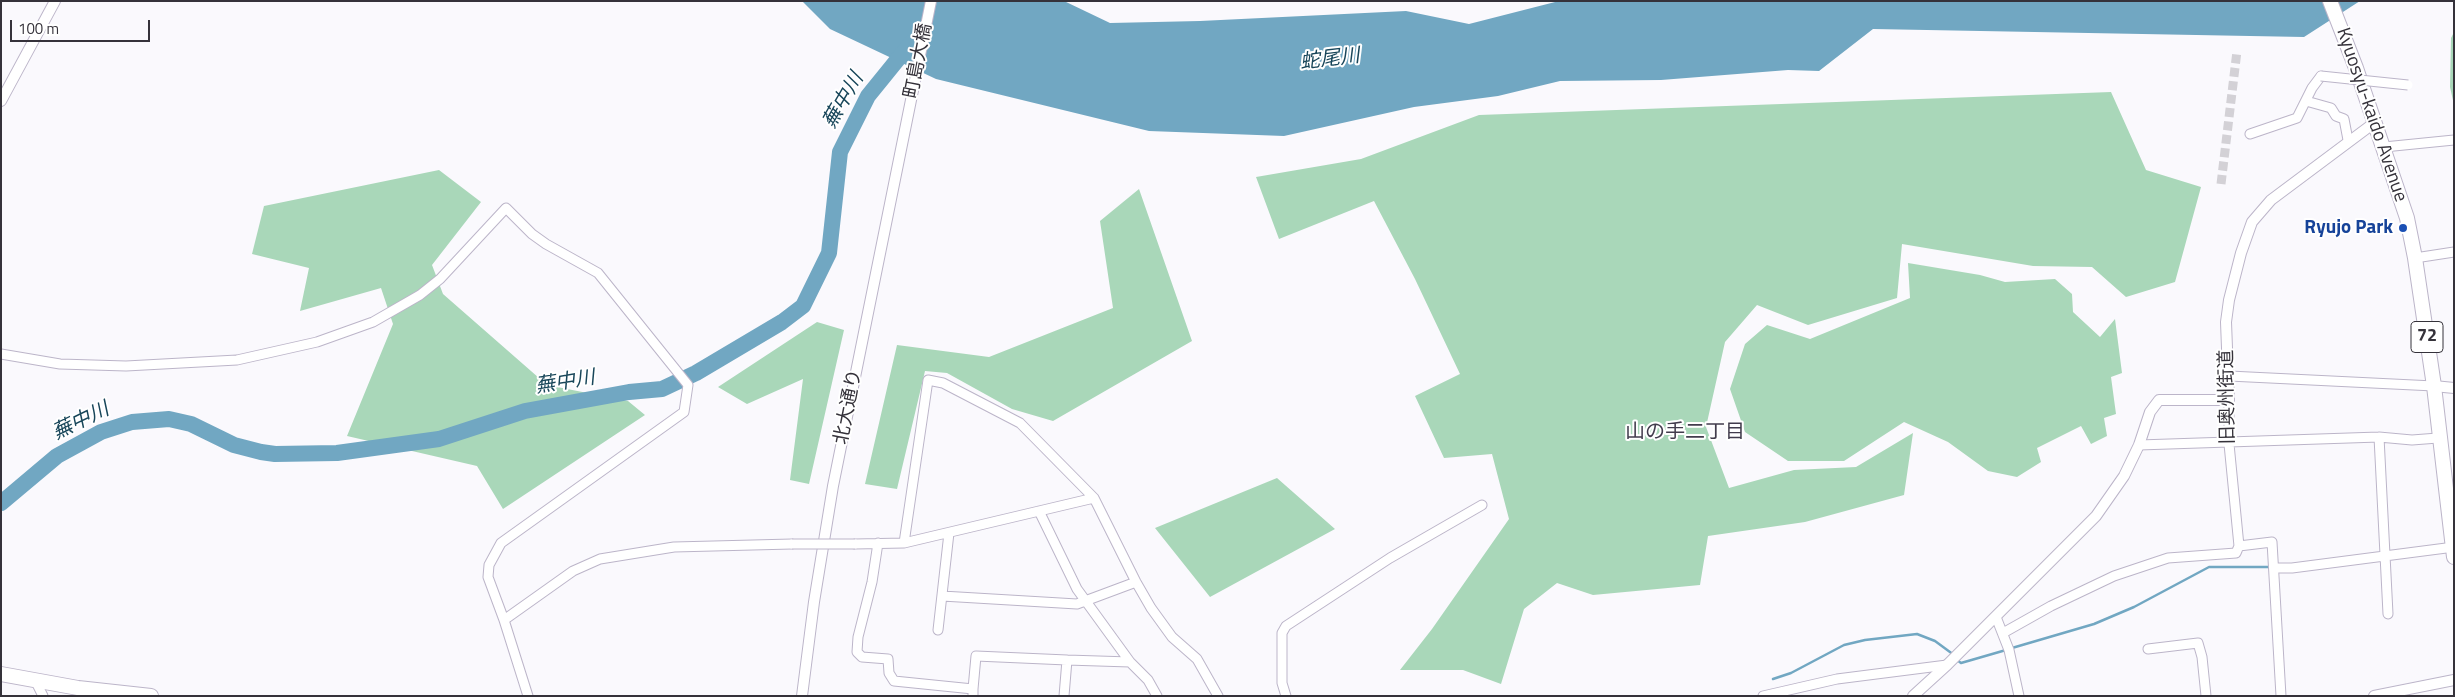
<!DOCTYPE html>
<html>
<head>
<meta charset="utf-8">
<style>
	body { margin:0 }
	#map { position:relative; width:2455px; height:697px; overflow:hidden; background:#faf9fd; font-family:"Titillium Web",sans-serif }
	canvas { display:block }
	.frame { position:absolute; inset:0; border:2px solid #35323a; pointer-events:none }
	.scale { position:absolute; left:10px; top:20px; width:140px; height:22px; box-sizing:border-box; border:2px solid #35323a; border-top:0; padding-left:6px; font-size:15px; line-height:18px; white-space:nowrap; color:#35323a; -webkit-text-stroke:4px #fff; paint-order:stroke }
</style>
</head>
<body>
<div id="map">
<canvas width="2455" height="697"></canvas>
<div class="frame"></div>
<div class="scale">100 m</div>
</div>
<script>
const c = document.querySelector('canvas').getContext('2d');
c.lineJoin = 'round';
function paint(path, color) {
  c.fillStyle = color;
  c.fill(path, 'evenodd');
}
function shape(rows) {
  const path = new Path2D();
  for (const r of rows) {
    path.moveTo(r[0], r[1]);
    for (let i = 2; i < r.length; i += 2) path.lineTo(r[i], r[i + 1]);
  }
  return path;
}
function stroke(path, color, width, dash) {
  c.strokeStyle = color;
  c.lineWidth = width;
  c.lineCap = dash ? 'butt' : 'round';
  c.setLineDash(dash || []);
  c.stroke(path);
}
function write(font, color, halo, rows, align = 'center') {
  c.font = font + ' "Titillium Web","Noto Sans JP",sans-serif';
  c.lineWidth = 4;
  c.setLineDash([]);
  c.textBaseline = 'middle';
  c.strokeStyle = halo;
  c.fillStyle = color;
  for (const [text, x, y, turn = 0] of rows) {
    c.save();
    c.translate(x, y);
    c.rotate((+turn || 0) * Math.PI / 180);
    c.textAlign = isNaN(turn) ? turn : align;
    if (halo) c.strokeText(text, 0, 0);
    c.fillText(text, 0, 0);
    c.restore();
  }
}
const green = shape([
	[2454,32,2454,105,2450,87,2451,38],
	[2111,92,2146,170,2201,187,2175,282,2126,297,2092,267,2033,266,1902,244,1897,298,1808,325,1757,305,1725,342,1706,427,1729,488,1794,470,1856,467,1913,433,1904,495,1805,522,1708,536,1700,585,1593,595,1557,583,1524,609,1501,684,1463,670,1400,670,1432,629,1509,519,1492,454,1444,458,1415,396,1460,374,1415,279,1374,201,1279,239,1256,177,1361,159,1479,115],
	[439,170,481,202,432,265,443,294,547,385,628,401,645,415,503,509,477,466,347,436,393,324,381,288,300,311,309,268,252,254,264,206],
	[1139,189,1192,341,1053,421,1012,409,947,373,925,371,897,489,865,484,897,345,989,357,1113,308,1100,221],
	[1908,263,1980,275,2005,282,2055,279,2072,294,2073,312,2100,337,2115,319,2122,373,2111,377,2116,414,2104,418,2107,436,2091,444,2081,426,2037,448,2041,462,2017,477,1988,471,1948,442,1904,422,1844,461,1788,461,1745,432,1730,389,1745,344,1767,325,1810,339,1910,298],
	[817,322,844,330,809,484,790,480,803,379,747,404,718,387],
	[1277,478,1335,529,1210,597,1155,528]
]);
const water = shape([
	[802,1,1064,1,1110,23,1200,21,1406,11,1469,24,1559,1,2360,1,2304,37,1873,29,1819,71,1788,70,1661,80,1560,81,1498,96,1414,107,1284,136,1149,131,936,79,830,29]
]);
const stream = shape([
	[2012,648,2094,624,2134,607,2209,567,2272,567],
	[1957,660,1961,663,1968,661,2006,650],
	[1773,679,1791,673,1844,645,1865,640,1917,634,1935,641,1954,655]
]);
const river = shape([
	[1,503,57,456,101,432,132,422,169,419,191,424,234,445,261,452,275,454,337,453,439,439,525,411,629,392,662,389,696,373,782,322,803,306,829,253,840,152,868,96,911,43]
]);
const minorTunnel = shape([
	[2221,184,2237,51]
]);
const minor = shape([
	[2306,101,2331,108,2336,116,2344,119,2348,140],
	[2250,134,2297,118,2312,88,2321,76],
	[2384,147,2454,140],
	[2415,258,2454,252],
	[1,354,60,364,126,366,237,360,317,342,373,322,420,295,440,279,506,208,532,234,546,244,598,273,688,385,684,412,501,543,489,565,488,577,504,620,528,696],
	[2229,376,2434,386],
	[2229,400,2229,444,2239,546,2272,542,2281,696],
	[2379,437,2388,614],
	[2139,445,2379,437,2412,440,2438,438],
	[1039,511,1077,589,1130,662,1148,680,1157,696],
	[878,543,872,582,858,637,857,652,862,657,888,659,889,673,894,681,973,689,973,696],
	[904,543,928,380,943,383,1020,423,1094,498,1136,582,1151,608,1172,637,1197,659,1218,696],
	[855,544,904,543,1094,498],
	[2274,568,2292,568,2454,547],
	[942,596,1077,604,1136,582],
	[1996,617,2009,650,2019,696],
	[504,620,573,571,600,559,674,547,792,544],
	[938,630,949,533],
	[2003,633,2051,606,2114,576,2168,558,2236,553,2239,546],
	[2148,649,2198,643,2202,657,2206,696],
	[36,682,43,696],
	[973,689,976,656,1067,660],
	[1064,696,1067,660,1130,662],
	[1286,696,1282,683,1282,633,1286,626,1390,558,1482,505],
	[1763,696,1837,679,1947,665]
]);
const tertiary = shape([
	[1,101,55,1],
	[2434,386,2454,388],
	[802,696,814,602,833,486,931,1],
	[1913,696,1947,665,2096,516,2124,476,2139,445,2150,412,2159,400,2229,400,2226,322,2229,300,2241,253,2252,222,2271,200,2374,123],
	[2374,696,2454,680]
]);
const primary = shape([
	[2330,1,2356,68,2407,218,2415,258,2434,386,2454,557],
	[1,674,78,688,151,696]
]);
const minorBridge = shape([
	[2321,76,2408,85],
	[792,544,855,544]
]);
const markers = [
	[2403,228,5,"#1a4fb4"]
];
const shields = [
	[2427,337,32]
];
const shieldNames = [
	["72",2427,337]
];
const streetNames = [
	["町島大橋",919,61,-79],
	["Kyuosyu-kaido Avenue",2371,115,71],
	["旧奥州街道",2228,397,-91],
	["北大通り",849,407,-79]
];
const transitNames = [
	["Ryujo Park",2393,228]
];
const waterNames = [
	["蛇尾川",1330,60,-7],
	["蕪中川",844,101,-60],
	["蕪中川",565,383,-9],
	["蕪中川",81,422,-26]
];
const neighbourhoodNames = [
	["山の手二丁目",1685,433]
];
paint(green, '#a9d7b9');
paint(water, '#71a7c2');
stroke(stream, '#71a7c2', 2.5);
stroke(river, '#71a7c2', 16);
stroke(minorTunnel, '#d3d1d6', 9, [9, 4.5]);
stroke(minor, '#bcb5c9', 11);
stroke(tertiary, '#bcb5c9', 12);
stroke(primary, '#bcb5c9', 16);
stroke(minor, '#fff', 9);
stroke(tertiary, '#fff', 10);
stroke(primary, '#fff', 14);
stroke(minorBridge, '#bcb5c9', 11, []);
stroke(minorBridge, '#fff', 9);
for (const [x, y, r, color] of markers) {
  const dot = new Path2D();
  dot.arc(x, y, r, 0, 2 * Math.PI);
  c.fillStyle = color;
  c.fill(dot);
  stroke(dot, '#fff', 2);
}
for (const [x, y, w] of shields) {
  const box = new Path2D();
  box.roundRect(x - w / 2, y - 15.5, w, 31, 4);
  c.fillStyle = '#fff';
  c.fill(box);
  stroke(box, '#35323a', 1);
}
write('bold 18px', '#35323a', null, shieldNames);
write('19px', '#35323a', '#fff', streetNames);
write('bold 19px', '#164399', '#fff', transitNames, 'right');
write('italic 20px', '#18465a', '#fff', waterNames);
write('20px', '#423c4d', '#fff', neighbourhoodNames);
</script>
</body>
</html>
